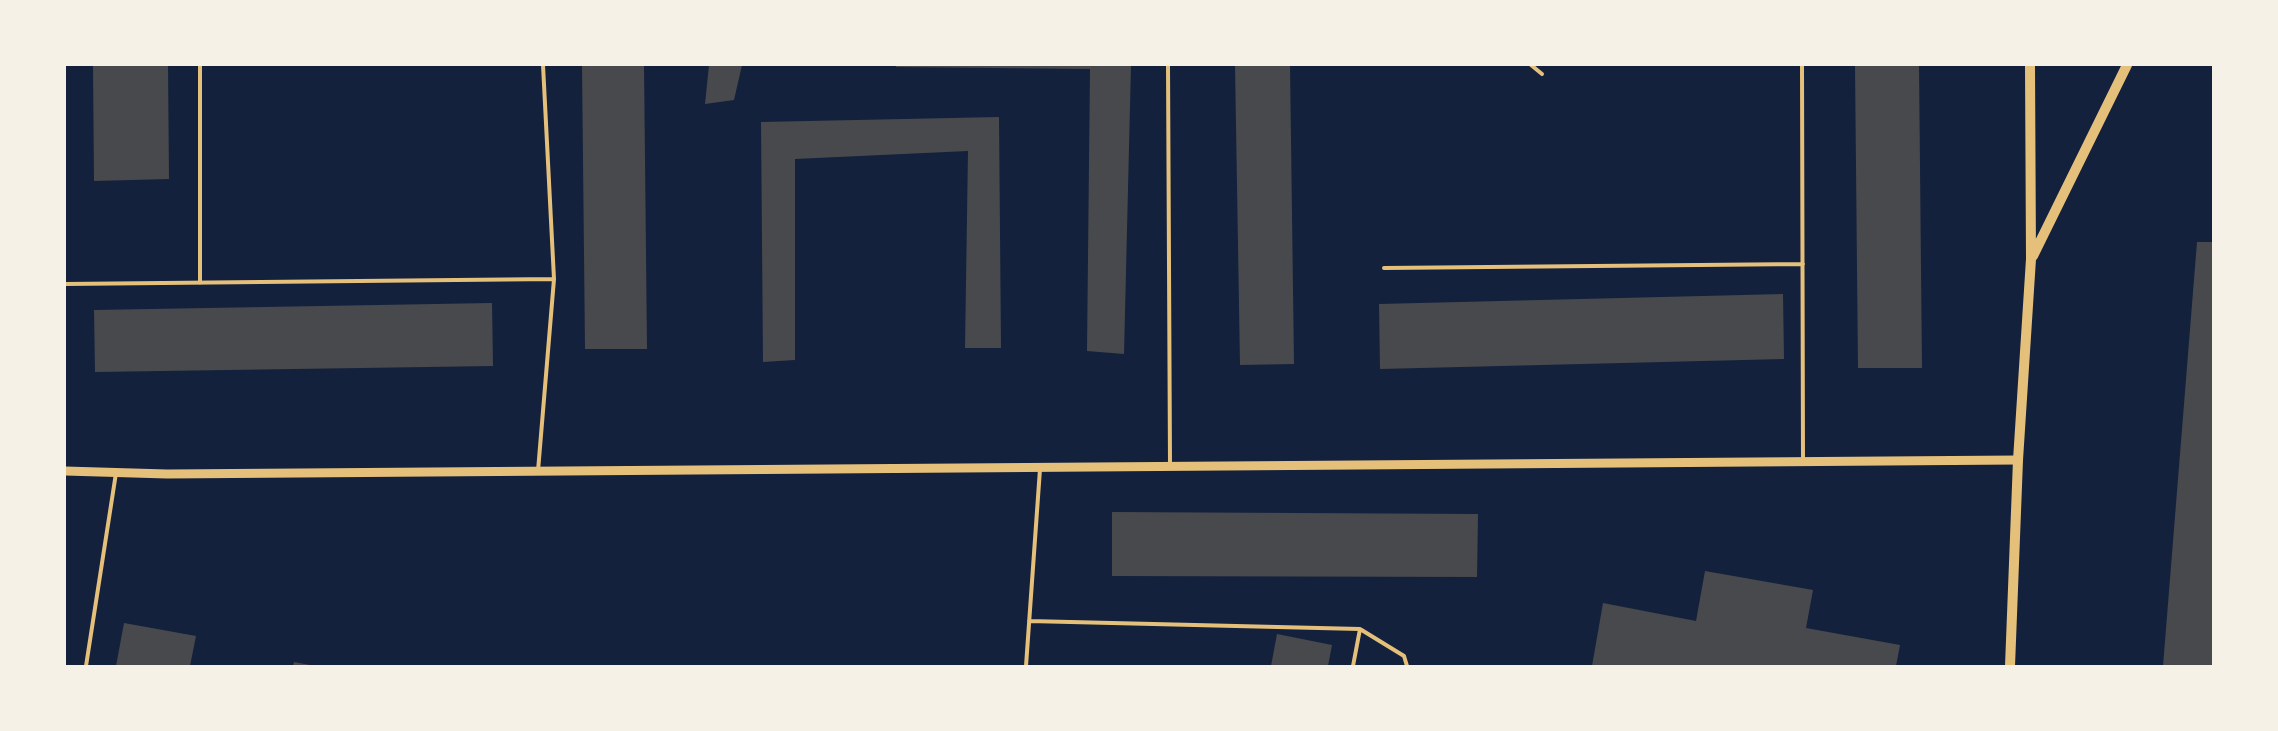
<!DOCTYPE html>
<html>
<head>
<meta charset="utf-8">
<style>
	body { margin:0 }
	#map { position:relative; width:2278px; height:731px; overflow:hidden; background:#14213d; font-family:"Fira Sans Condensed",sans-serif }
	canvas { display:block }
	.frame { position:absolute; inset:0; border:66px solid #f6f1e7; pointer-events:none }
</style>
</head>
<body>
<div id="map">
<canvas width="2278" height="731"></canvas>
<div class="frame"></div>
</div>
<script>
const c = document.querySelector('canvas').getContext('2d');
c.lineJoin = 'round';
function paint(path, color) {
  c.fillStyle = color;
  c.fill(path, 'evenodd');
}
function shape(rows) {
  const path = new Path2D();
  for (const r of rows) {
    path.moveTo(r[0], r[1]);
    for (let i = 2; i < r.length; i += 2) path.lineTo(r[i], r[i + 1]);
  }
  return path;
}
function stroke(path, color, width, dash) {
  c.strokeStyle = color;
  c.lineWidth = width;
  c.lineCap = dash ? 'butt' : 'round';
  c.setLineDash(dash || []);
  c.stroke(path);
}
const building = shape([
	[93,65,168,65,169,179,94,181],
	[582,65,644,65,647,349,585,349],
	[709,65,742,65,734,100,705,104],
	[896,65,1131,65,1124,354,1087,351,1090,69,896,67],
	[1235,65,1290,65,1294,364,1240,365],
	[1855,65,1919,65,1922,368,1858,368],
	[999,117,1001,348,965,348,968,151,795,159,795,360,763,362,761,122],
	[2197,242,2213,242,2213,666,2163,666],
	[1783,294,1784,359,1380,369,1379,304],
	[492,303,493,366,95,372,94,310],
	[1112,512,1478,514,1477,577,1112,576],
	[1705,571,1813,590,1806,628,1900,645,1896,666,1592,666,1603,603,1696,621],
	[124,623,196,636,190,666,116,666],
	[1277,634,1332,645,1328,666,1271,666],
	[294,662,310,665,310,666,293,666]
]);
const service = shape([
	[200,65,200,283],
	[1168,65,1170,465],
	[1531,65,1542,74],
	[1802,65,1803,461],
	[1384,268,1803,264],
	[65,284,554,279],
	[538,471,554,279,543,65],
	[1029,621,1360,629,1353,666],
	[1360,629,1404,656,1407,666],
	[86,666,116,473],
	[1026,666,1040,469]
]);
const tertiary = shape([
	[65,471,167,474,2018,460]
]);
const secondary = shape([
	[2033,256,2127,65],
	[2010,666,2018,460,2031,259,2030,65]
]);
paint(building, '#48494c');
stroke(service, '#e5c07b', 4);
stroke(tertiary, '#e5c07b', 9);
stroke(secondary, '#e5c07b', 10);
</script>
</body>
</html>
